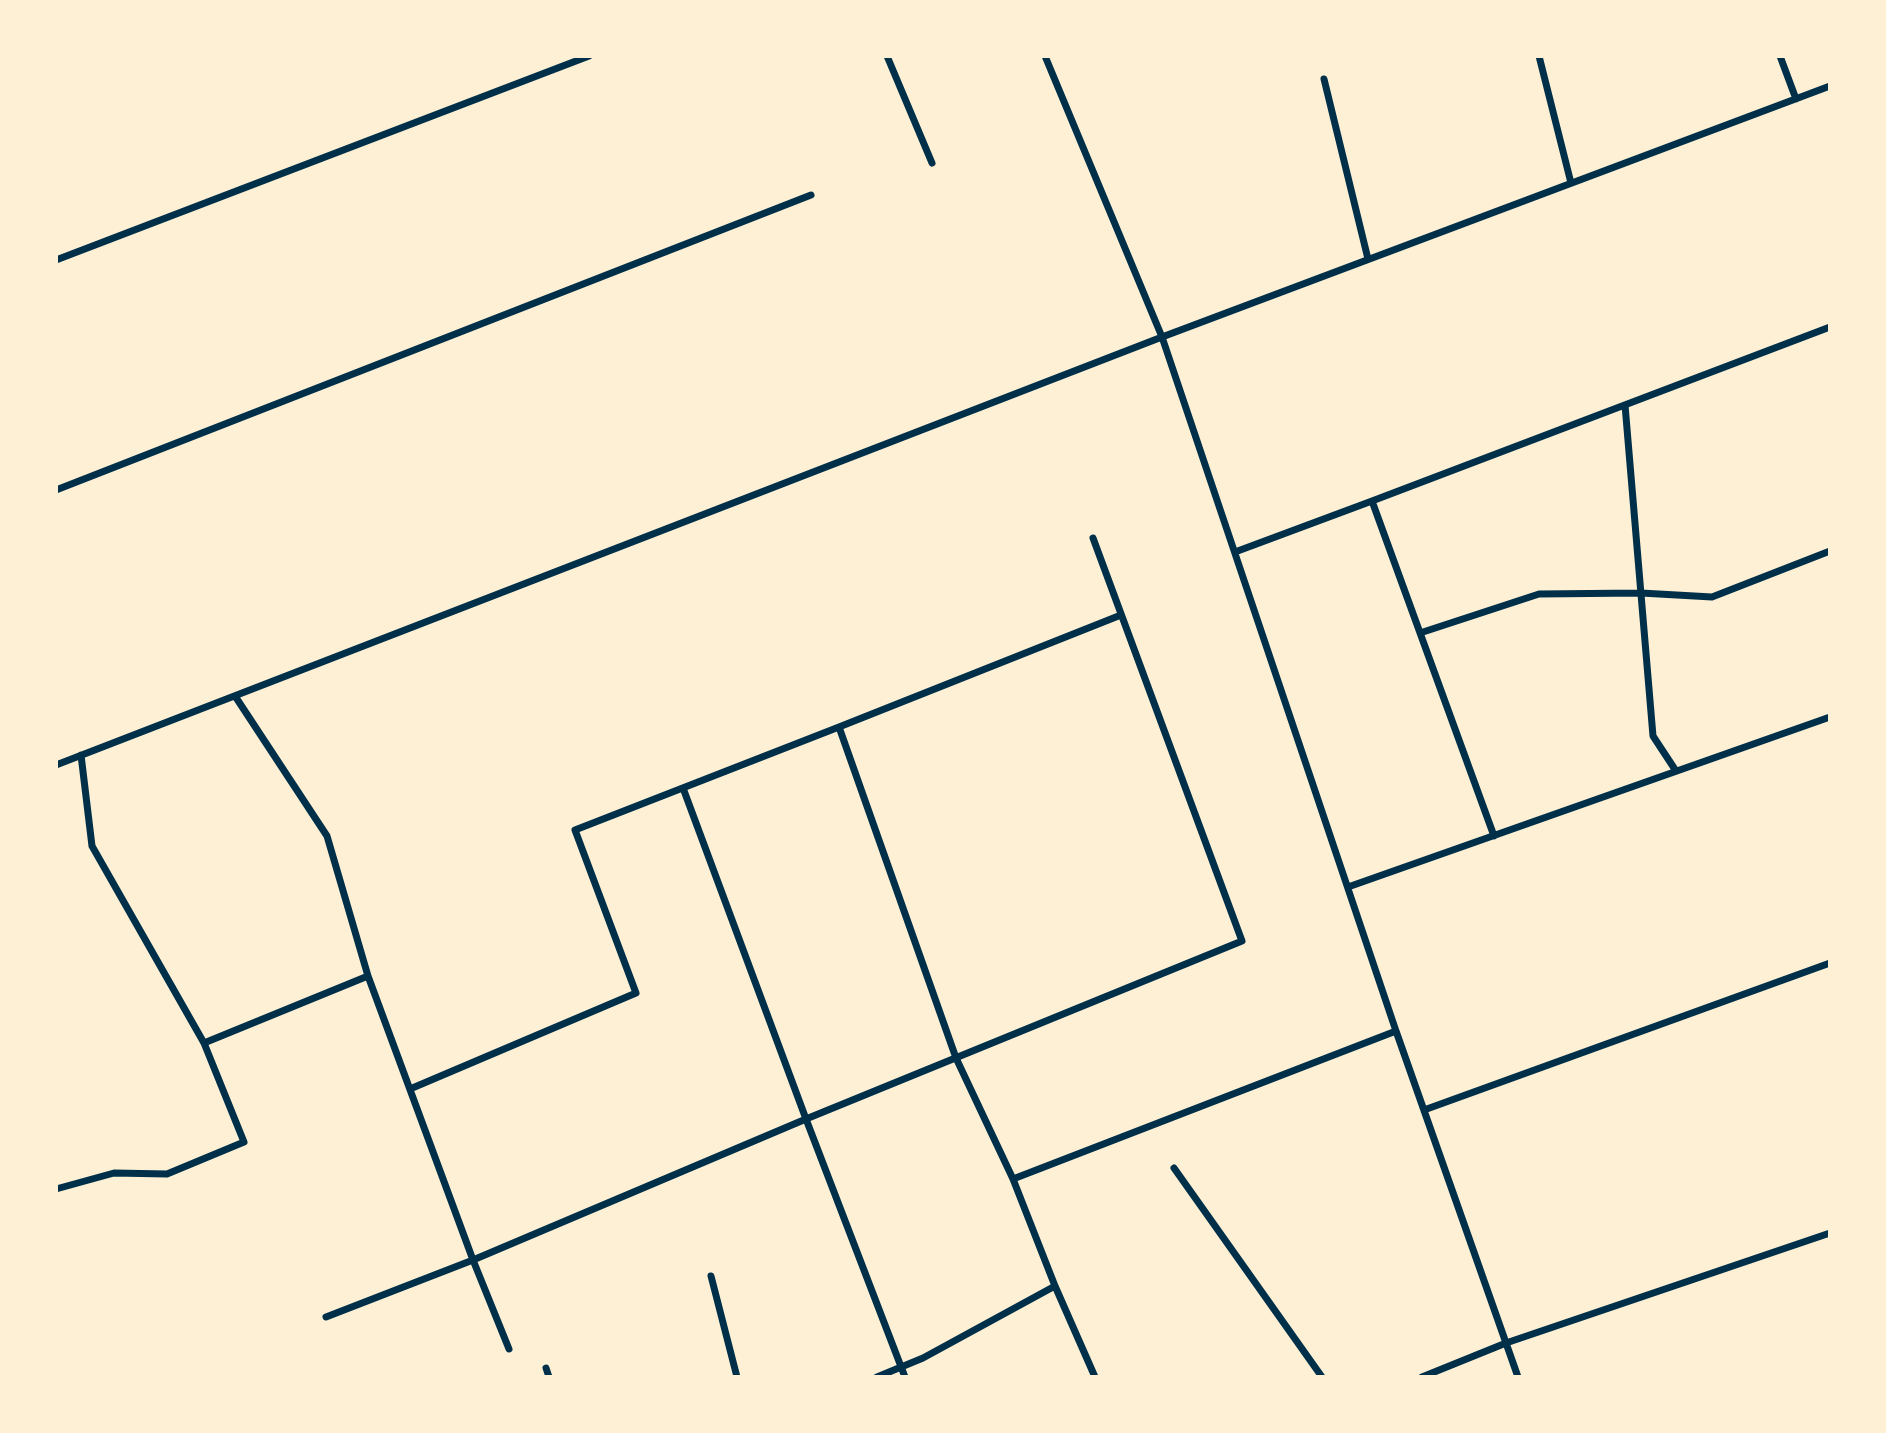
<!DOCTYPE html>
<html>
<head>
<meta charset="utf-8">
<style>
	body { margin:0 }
	#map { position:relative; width:1886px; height:1433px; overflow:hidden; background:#fdf0d5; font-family:"Noto Sans",sans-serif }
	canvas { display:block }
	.frame { position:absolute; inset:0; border:58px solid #fdf0d5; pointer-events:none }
</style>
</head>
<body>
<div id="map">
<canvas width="1886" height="1433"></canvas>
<div class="frame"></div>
</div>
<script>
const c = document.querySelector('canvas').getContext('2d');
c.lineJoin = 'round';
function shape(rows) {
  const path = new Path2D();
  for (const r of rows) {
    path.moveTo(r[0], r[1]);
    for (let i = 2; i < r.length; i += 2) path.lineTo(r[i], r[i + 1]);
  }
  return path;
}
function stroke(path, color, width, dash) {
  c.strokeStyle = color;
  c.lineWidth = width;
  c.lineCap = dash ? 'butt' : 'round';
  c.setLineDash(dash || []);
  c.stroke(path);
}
const minor = shape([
	[887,56,932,163],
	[1539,56,1571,183],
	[1780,56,1796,99],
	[1324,79,1368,259],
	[56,260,589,56],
	[1625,405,1653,736,1676,771],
	[56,490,811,195],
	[1235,552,1372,501],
	[1420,633,1539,594,1641,593,1712,597,1830,551],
	[235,696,327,836,368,976],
	[839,727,1121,615],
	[81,755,92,846,204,1043],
	[56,765,1162,337,1830,86],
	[683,788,806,1119,905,1377],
	[1494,836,1372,501,1830,327],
	[1348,887,1830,717],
	[1396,1031,1518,1377],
	[410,1089,636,993,575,830,839,727,956,1058,1013,1179],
	[1424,1110,1830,963],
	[1174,1168,1322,1377],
	[56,1189,114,1173,167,1174,244,1142,204,1043,368,976,473,1260,806,1119,1242,941,1093,538],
	[711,1276,737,1377],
	[1055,1286,1095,1377],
	[326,1317,473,1260,509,1349],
	[546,1368,549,1377],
	[877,1377,923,1358,1055,1286,1013,1179,1396,1031,1162,337,1045,56],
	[1422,1377,1506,1343,1830,1233]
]);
stroke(minor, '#003049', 7);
</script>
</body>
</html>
